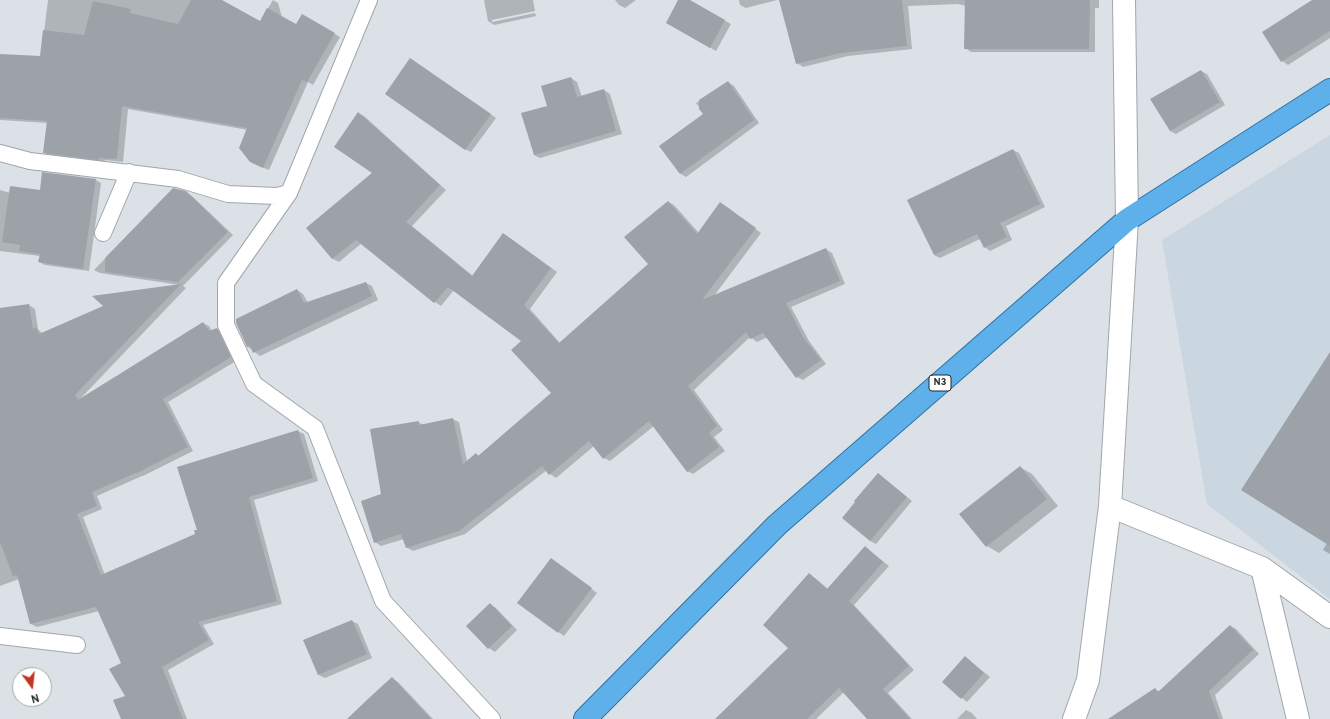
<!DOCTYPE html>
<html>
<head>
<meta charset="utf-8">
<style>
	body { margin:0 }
	#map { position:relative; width:1330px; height:719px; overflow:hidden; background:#dbe1e6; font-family:Overpass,sans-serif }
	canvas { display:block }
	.north { position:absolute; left:12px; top:667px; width:40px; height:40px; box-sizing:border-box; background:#fff; border:1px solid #a8a9a9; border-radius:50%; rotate:165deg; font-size:11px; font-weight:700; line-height:16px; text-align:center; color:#252729 }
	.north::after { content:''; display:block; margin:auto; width:14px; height:18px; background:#c23523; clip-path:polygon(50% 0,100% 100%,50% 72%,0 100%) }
</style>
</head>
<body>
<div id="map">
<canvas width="1330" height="719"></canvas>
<div class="north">N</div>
</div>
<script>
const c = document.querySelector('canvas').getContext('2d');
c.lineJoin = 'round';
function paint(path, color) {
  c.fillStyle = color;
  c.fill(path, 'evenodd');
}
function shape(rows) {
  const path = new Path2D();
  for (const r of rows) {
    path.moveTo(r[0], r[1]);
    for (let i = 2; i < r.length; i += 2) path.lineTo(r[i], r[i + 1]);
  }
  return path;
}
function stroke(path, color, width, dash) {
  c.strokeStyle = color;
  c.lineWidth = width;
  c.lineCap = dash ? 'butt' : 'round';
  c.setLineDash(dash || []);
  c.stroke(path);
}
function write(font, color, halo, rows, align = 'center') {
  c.font = font + ' Overpass,sans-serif';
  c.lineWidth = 3.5;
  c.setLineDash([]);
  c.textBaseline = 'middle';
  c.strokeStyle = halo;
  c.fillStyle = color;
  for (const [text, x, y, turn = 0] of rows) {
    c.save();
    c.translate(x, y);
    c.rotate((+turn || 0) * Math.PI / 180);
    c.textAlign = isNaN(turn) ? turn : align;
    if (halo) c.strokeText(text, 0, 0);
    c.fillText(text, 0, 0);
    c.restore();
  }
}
const built = shape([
	[1330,135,1330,599,1207,504,1162,240]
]);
const shadow = shape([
	[48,0,220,0,260,22,273,0,278,3,285,28,297,26,302,15,340,37,313,85,308,82,269,170,257,165,248,130,128,109,123,162,105,160,104,162,50,156,45,153,48,123,0,120,0,55,41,57],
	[484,0,533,0,535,11,492,20,492,22,535,13,536,16,494,25,488,21],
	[615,0,636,0,625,8,619,5],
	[679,0,688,0,731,24,716,51,667,23],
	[739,0,777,0,746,8,740,5],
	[780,0,1099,0,1099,8,1095,8,1095,52,971,52,965,48,966,6,958,4,908,6,912,49,848,56,803,67,797,63],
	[1314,0,1330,0,1330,38,1288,65,1282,61],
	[411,59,496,118,471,152,465,149],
	[1201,71,1207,74,1225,105,1176,134,1170,131],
	[571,78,577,82,582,97,604,90,610,94,622,134,540,158,534,155],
	[728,82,734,86,759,123,686,177,681,174,660,147,704,114,696,103],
	[358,113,364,116,446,190,412,226,473,276,510,238,557,272,530,309,560,343,649,264,668,202,674,205,699,233,727,207,761,233,714,296,826,249,832,253,845,284,791,307,809,341,826,364,803,380,797,377,768,337,757,342,750,337,694,390,723,430,714,437,725,451,693,474,687,471,654,426,610,461,604,458,594,446,556,478,550,474,547,470,465,534,413,551,406,547,404,539,381,546,375,542,382,494,418,422,424,425,452,419,459,422,467,461,476,454,479,456,552,393,523,341,454,290,441,306,435,302,362,243,339,262,333,259,307,228,373,172],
	[1013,150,1019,153,1045,207,1006,226,1012,240,990,251,985,247,980,239,940,258,934,255],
	[96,180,101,183,89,271,45,265,39,262,40,256,0,251,0,190,10,193,41,191],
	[173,189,185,192,192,196,233,235,183,286,186,288,81,398,203,323,209,326,212,331,217,329,223,332,236,361,168,402,193,451,143,476,142,476,97,496,102,509,83,517,105,575,196,535,198,530,298,431,304,434,318,481,254,500,282,604,203,625,214,644,168,670,187,719,122,719,127,696,122,663,99,611,37,627,31,624,19,579,0,586,0,309,29,305,35,309,38,329,43,334,105,306,94,296,180,285,100,273,94,270],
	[366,283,372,286,378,300,260,356,248,347,297,290,303,294,308,303],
	[1330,354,1330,554,1323,550,1327,543],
	[1020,467,1032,474,1058,506,999,553,987,546],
	[878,474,912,501,876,544,870,541],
	[865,547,889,566,854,605,914,670,888,693,912,719,869,719,844,692,816,719,734,719,790,648,809,575,815,578,828,589],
	[557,563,597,593,564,636,519,603],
	[490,604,496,608,517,630,495,652,489,648,468,626],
	[352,621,358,624,372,658,325,678,319,675],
	[1230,626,1236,629,1259,654,1215,695,1223,719,1109,719,1155,689,1160,692],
	[965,657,990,677,967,702,962,698],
	[392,678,398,682,433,719,349,719],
	[966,710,972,713,977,719,957,719]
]);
const building = shape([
	[191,0,222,0,260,21,267,8,296,24,302,14,335,33,307,82,302,80,263,168,250,162,239,148,247,128,122,106,117,159,99,158,99,160,43,153,47,121,0,118,0,54,40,56,43,30,84,35,93,1,131,9,130,13,178,24],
	[678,0,690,0,725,20,710,48,666,23],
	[779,0,902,0,907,46,841,53,796,64],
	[965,0,1090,0,1089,49,964,49],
	[1312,0,1330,0,1330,31,1281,62,1262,32],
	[410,58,491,114,465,150,385,94],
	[1201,70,1220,102,1170,131,1150,99],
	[571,77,577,97,604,89,616,131,534,155,521,113,547,106,541,86],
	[728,81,754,120,680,174,659,146,703,114,699,109,699,100],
	[358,112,440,185,406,222,472,276,503,233,551,268,524,305,559,343,648,264,624,237,668,201,697,234,720,202,756,228,702,300,826,248,840,281,786,303,803,337,821,360,796,378,763,333,750,339,746,332,688,386,717,426,709,433,719,447,687,472,649,421,603,459,589,441,549,475,542,466,459,531,406,548,401,534,374,543,361,501,381,494,370,429,419,421,419,425,453,418,463,464,476,453,478,456,551,393,511,350,521,341,448,287,434,303,356,240,332,259,306,228,372,173,334,147],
	[1013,149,1040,204,1000,223,1007,237,984,248,977,234,934,255,907,200],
	[42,172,96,179,83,269,38,262,40,254,19,251,20,245,2,242,10,186,40,190],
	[173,188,186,191,228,232,178,282,105,272,105,258],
	[366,282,372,296,253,353,250,346,247,347,236,323,236,319,297,289,304,303],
	[181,284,75,395,78,400,203,322,209,331,217,328,231,357,163,399,188,447,137,473,136,473,92,492,97,506,77,514,101,575,195,534,194,530,197,530,177,467,298,430,313,478,249,497,277,601,198,622,209,640,162,667,183,719,121,719,113,700,125,696,109,669,121,663,96,607,30,624,17,575,13,576,0,542,0,308,29,304,33,329,36,327,39,334,103,306,92,296],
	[1330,352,1330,546,1241,490],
	[1020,466,1047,499,986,547,959,514],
	[878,473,907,497,870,541,842,518,855,502,854,501],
	[865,546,883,562,849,601,909,666,883,689,910,719,867,719,839,688,807,719,715,719,788,648,763,625,809,573,827,589],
	[551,558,592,588,558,633,517,603],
	[490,603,512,626,488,649,466,626],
	[352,620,367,654,318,675,303,640],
	[1230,625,1253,650,1209,691,1219,719,1108,719,1155,688,1158,692],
	[965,656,984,673,961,699,942,682],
	[392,677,431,719,347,719,369,698]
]);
const service = shape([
	[369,0,289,193,226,283,226,325,254,384,315,428,383,601,492,719],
	[0,153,30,161,178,179,228,194,277,196,289,193],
	[103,233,129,172],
	[0,636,77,645]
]);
const minor = shape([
	[1110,506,1262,568,1330,617],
	[1262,568,1298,719],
	[1074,719,1088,680,1110,506,1127,220,1124,0]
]);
const trunk = shape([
	[585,719,777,525,1127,220,1330,90]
]);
const shields = [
	[940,383,22]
];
const shieldNames = [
	["N3",940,383]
];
paint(built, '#cad6e0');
paint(shadow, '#0003');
paint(building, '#9ca2a7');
stroke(service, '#a0a6ab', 18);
stroke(minor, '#a0a6ab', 24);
stroke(trunk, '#3073a3', 24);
stroke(service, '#fff', 16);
stroke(minor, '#fff', 22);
stroke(trunk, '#5eb0ea', 22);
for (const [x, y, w] of shields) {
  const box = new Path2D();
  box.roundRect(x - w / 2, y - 8, w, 16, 3);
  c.fillStyle = '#fff';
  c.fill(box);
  stroke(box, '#252729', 1);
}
write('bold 10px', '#252729', null, shieldNames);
</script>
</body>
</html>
